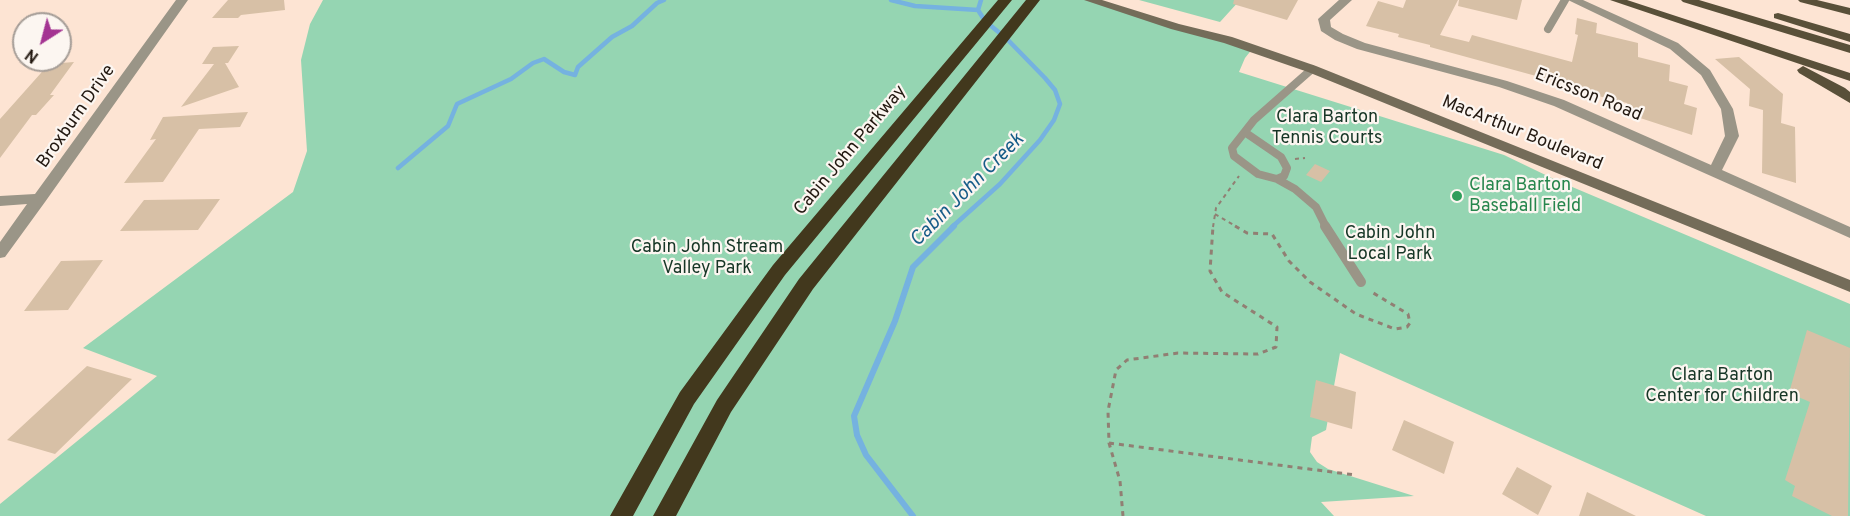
<!DOCTYPE html>
<html>
<head>
<meta charset="utf-8">
<style>
	body { margin:0 }
	#map { position:relative; width:1850px; height:516px; overflow:hidden; background:#fde4d3; font-family:Overpass,sans-serif }
	canvas { display:block }
	.north { position:absolute; left:12px; top:12px; width:60px; height:60px; box-sizing:border-box; background:#fcf6f1; border:2px solid #a59d97; border-radius:50%; rotate:216deg; font-size:16px; font-weight:700; line-height:24px; text-align:center; color:#221810 }
	.north::after { content:''; display:block; margin:auto; width:21px; height:27px; background:#a43492; clip-path:polygon(50% 0,100% 100%,50% 72%,0 100%) }
</style>
</head>
<body>
<div id="map">
<canvas width="1850" height="516"></canvas>
<div class="north">N</div>
</div>
<script>
const c = document.querySelector('canvas').getContext('2d');
c.lineJoin = 'round';
function paint(path, color) {
  c.fillStyle = color;
  c.fill(path, 'evenodd');
}
function shape(rows) {
  const path = new Path2D();
  for (const r of rows) {
    path.moveTo(r[0], r[1]);
    for (let i = 2; i < r.length; i += 2) path.lineTo(r[i], r[i + 1]);
  }
  return path;
}
function stroke(path, color, width, dash) {
  c.strokeStyle = color;
  c.lineWidth = width;
  c.lineCap = dash ? 'butt' : 'round';
  c.setLineDash(dash || []);
  c.stroke(path);
}
function write(font, color, halo, rows, align = 'center') {
  c.font = font + ' Overpass,sans-serif';
  c.lineWidth = 4.5;
  c.setLineDash([]);
  c.textBaseline = 'middle';
  c.strokeStyle = halo;
  c.fillStyle = color;
  for (const [text, x, y, turn = 0] of rows) {
    c.save();
    c.translate(x, y);
    c.rotate((+turn || 0) * Math.PI / 180);
    c.textAlign = isNaN(turn) ? turn : align;
    if (halo) c.strokeText(text, 0, 0);
    c.fillText(text, 0, 0);
    c.restore();
  }
}
const green = shape([
	[323,0,1088,0,1253,48,1245,58,1239,72,1504,155,1558,181,1850,304,1850,516,1706,516,1340,353,1326,430,1312,437,1310,452,1317,462,1328,469,1414,496,1321,502,1334,516,0,516,0,504,157,376,83,348,293,192,307,151,301,60,310,24],
	[1139,0,1240,0,1220,22]
]);
const streamFar1 = shape([
	[891,0,915,6,978,10],
	[398,168,448,126,457,104,511,79,533,63,544,59,564,72,575,75,578,67,612,37,632,26,657,3,664,0],
	[952,227,1000,184,1040,140,1054,120,1060,104,1055,90,1045,78,1007,39,985,21,978,10,981,0]
]);
const stream = shape([
	[913,516,866,455,857,435,854,416,895,321,913,267,954,226]
]);
const building = shape([
	[228,0,284,0,285,10,241,15,238,18,212,18],
	[1234,0,1298,0,1287,20,1233,4],
	[1406,0,1458,0,1440,35,1469,42,1472,35,1572,62,1578,35,1575,34,1577,18,1597,23,1596,33,1638,43,1638,57,1670,65,1669,81,1688,86,1684,104,1697,108,1692,135,1625,113,1627,103,1557,86,1558,82,1430,47,1430,45,1398,37,1399,34,1366,26,1378,1,1403,8],
	[1459,0,1522,0,1517,20,1458,6],
	[239,46,228,63,225,63,239,87,181,107,214,64,202,64,213,47],
	[1739,57,1783,94,1781,123,1795,127,1796,183,1762,173,1763,110,1749,106,1750,89,1715,59],
	[74,62,50,95,54,95,36,115,32,115,0,158,0,119,49,64],
	[248,112,240,127,199,129,163,182,124,183,156,139,150,140,163,117],
	[1315,164,1330,171,1321,182,1306,175],
	[220,199,198,230,120,231,144,200],
	[103,260,68,310,24,311,61,261],
	[1807,330,1850,348,1848,516,1832,516,1792,496,1795,486,1785,480,1810,402,1789,393],
	[87,366,132,379,55,454,7,440],
	[1316,380,1356,392,1352,429,1310,417],
	[1404,420,1454,442,1444,474,1392,450],
	[1517,467,1552,486,1538,515,1502,494],
	[1587,492,1636,516,1579,516]
]);
const pathFar1 = shape([
	[1295,159,1305,158],
	[1215,214,1237,227],
	[1213,227,1216,208,1239,176]
]);
const path = shape([
	[1235,226,1247,233,1272,234,1289,261,1310,282,1356,314,1395,329,1407,327,1410,323,1408,314,1370,291],
	[1109,443,1355,475],
	[1123,516,1120,481,1109,443,1108,411,1116,370,1127,360,1178,353,1258,354,1276,347,1277,327,1222,292,1210,271,1213,226]
]);
const laneFar1 = shape([
	[1548,29,1565,0],
	[1246,133,1281,157,1287,168,1284,176,1277,179,1258,174,1234,156,1232,148,1254,120,1312,69],
	[1277,179,1295,189,1316,207,1326,227]
]);
const lane = shape([
	[1325,226,1361,282]
]);
const street = shape([
	[176,0,188,0,45,202,5,257,0,258,0,242,27,204,0,206,0,196,35,194,176,0],
	[1339,0,1352,0,1330,20,1331,27,1343,34,1365,43,1507,81,1564,100,1711,165,1725,136,1721,109,1701,75,1670,49,1568,0,1583,0,1678,43,1710,70,1733,109,1739,136,1722,170,1850,227,1850,238,1554,106,1499,87,1357,49,1335,40,1321,31,1318,19,1339,0]
]);
const secondary = shape([
	[1084,0,1102,0,1179,24,1232,37,1316,66,1850,280,1850,292,1308,72,1224,43,1171,29,1084,0]
]);
const primary = shape([
	[1610,0,1627,0,1850,73,1850,81,1610,0],
	[1681,0,1699,0,1850,45,1850,53,1683,2,1681,0],
	[1798,0,1817,0,1850,8,1850,15,1800,2,1798,0],
	[1778,13,1850,34,1850,42,1774,18,1774,14,1778,13],
	[1803,66,1845,88,1850,92,1850,103,1799,73,1797,70,1803,66]
]);
const highway = shape([
	[998,0,1012,0,785,275,694,404,633,516,610,516,680,392,773,265,998,0],
	[1026,0,1040,0,813,289,731,412,676,516,653,516,717,400,799,279,1026,0]
]);
const markers = [
	[1457,196,6,"#2e9e5b"]
];
const streetNames = [
	["Ericsson Road",1588,96,22],
	["Broxburn Drive",77,117,-55],
	["MacArthur Boulevard",1522,134,22],
	["Cabin John Parkway",851,151,-50]
];
const parkNames = [
	["Clara Barton",1327,118],
	["Tennis Courts",1327,139],
	["Cabin John",1390,234],
	["Local Park",1390,255],
	["Cabin John Stream",707,248],
	["Valley Park",707,269],
	["Clara Barton",1722,376],
	["Center for Children",1722,397]
];
const leisureNames = [
	["Clara Barton",1469,186],
	["Baseball Field",1469,207]
];
const waterNames = [
	["Cabin John Creek",968,191,-45]
];
paint(green, '#95d5b2');
stroke(streamFar1, '#75b2e0', 4.5);
stroke(stream, '#75b2e0', 6);
paint(building, '#d7c0a6');
stroke(pathFar1, '#917f73', 2, [4, 4]);
stroke(path, '#917f73', 3, [5, 5]);
stroke(laneFar1, '#9a9587', 8);
stroke(lane, '#9a9587', 10);
paint(street, '#9a9587');
paint(secondary, '#746c59');
paint(primary, '#595039');
paint(highway, '#42381d');
for (const [x, y, r, color] of markers) {
  const dot = new Path2D();
  dot.arc(x, y, r, 0, 2 * Math.PI);
  c.fillStyle = color;
  c.fill(dot);
  stroke(dot, '#fcf6f1', 2);
}
write('18px', '#221810', '#fcf6f1', streetNames);
write('18px', '#163626', '#fcf6f1', parkNames);
write('18px', '#27864d', '#fcf6f1', leisureNames, 'left');
write('italic 20px', '#185d89', '#fcf6f1', waterNames);
</script>
</body>
</html>
